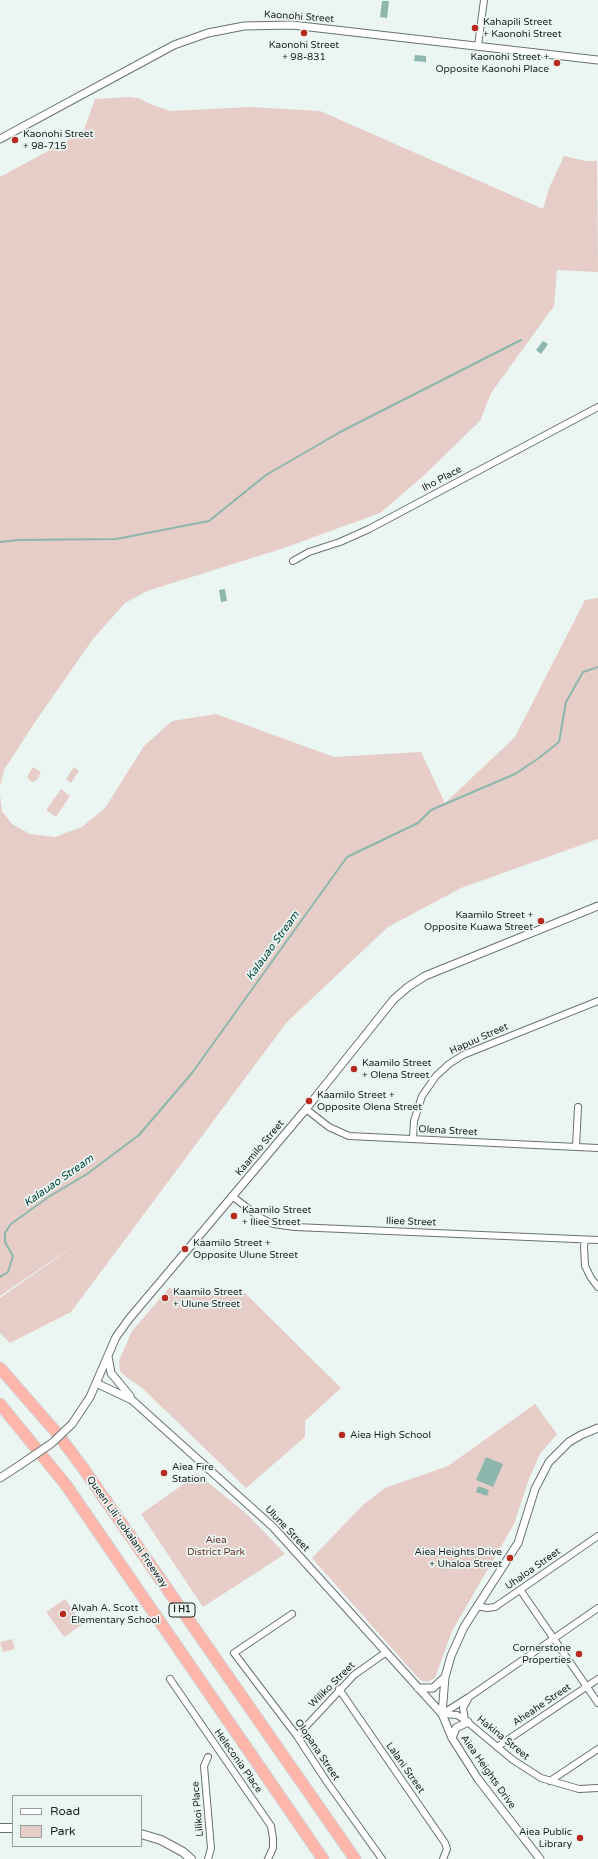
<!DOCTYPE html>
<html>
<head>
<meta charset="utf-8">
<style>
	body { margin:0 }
	#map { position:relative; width:598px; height:1859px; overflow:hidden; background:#ebf6f3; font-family:"Varela Round",sans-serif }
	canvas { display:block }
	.legend { position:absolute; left:12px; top:1795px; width:130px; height:52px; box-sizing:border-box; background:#ebf6f3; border:1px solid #98a09e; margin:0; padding:5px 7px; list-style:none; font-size:12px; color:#1c201f }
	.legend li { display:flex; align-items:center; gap:8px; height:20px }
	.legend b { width:20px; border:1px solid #98a09e }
</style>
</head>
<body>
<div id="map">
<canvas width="598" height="1859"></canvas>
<ul class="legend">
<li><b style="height:5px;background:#fff"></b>Road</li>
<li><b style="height:11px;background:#e6cdc8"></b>Park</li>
</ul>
</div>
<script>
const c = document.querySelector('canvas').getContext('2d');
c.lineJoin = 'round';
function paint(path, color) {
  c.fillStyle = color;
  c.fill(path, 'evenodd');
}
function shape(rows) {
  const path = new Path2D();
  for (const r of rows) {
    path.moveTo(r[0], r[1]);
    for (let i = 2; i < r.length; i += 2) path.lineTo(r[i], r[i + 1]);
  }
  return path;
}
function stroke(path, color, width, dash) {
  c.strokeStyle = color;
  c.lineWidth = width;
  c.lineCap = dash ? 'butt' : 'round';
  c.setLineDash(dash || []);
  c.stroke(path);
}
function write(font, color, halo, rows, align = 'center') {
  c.font = font + ' "Varela Round",sans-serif';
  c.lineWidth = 3.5;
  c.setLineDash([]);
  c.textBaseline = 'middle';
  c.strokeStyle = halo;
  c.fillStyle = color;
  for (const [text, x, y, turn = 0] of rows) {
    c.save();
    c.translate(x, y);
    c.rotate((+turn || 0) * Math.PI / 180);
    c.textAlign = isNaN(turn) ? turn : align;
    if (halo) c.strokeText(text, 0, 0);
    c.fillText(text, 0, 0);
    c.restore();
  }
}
const green = shape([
	[129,97,138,98,155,106,171,111,250,107,320,111,543,209,549,188,564,156,586,161,597,161,598,272,557,270,554,306,491,393,480,421,419,480,380,513,284,548,147,591,125,603,93,639,35,722,4,770,0,786,0,177,83,132,95,99],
	[598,598,598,839,461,888,388,927,287,1022,71,1312,10,1343,0,1333,0,1298,82,1240,0,1296,0,795,2,811,12,824,30,834,55,837,82,827,105,808,144,746,172,721,216,714,334,757,421,752,445,803,515,737,585,600],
	[33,767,41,772,37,780,32,782,27,777],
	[74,767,79,771,71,783,66,779],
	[61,789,70,796,56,817,46,810],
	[169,1288,245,1293,341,1388,305,1421,305,1437,246,1488,142,1388,125,1376,120,1371,119,1361,132,1331],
	[535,1404,557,1434,540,1454,529,1479,514,1524,452,1631,435,1678,427,1682,420,1680,312,1558,363,1505,385,1488,448,1466],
	[198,1474,248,1515,285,1554,203,1607,141,1514],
	[65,1599,83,1624,64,1637,46,1612],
	[12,1639,15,1649,3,1652,0,1642]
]);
const water = shape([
	[382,1,389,1,387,18,380,17],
	[415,55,426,56,426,62,414,61],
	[543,341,548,344,541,354,536,350],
	[225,589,227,601,221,602,219,590],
	[486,1457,503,1464,493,1487,476,1480],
	[478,1486,489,1490,487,1496,476,1492]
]);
const stream = shape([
	[0,542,19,540,116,539,209,521,266,475,342,431,521,340],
	[0,1277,8,1272,13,1256,5,1242,5,1233,11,1224,50,1196,87,1174,139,1135,192,1073,347,857,418,823,431,810,515,774,539,758,559,742,566,702,583,672,598,667]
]);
const minor = shape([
	[478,46,484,0],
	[293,561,309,552,340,542,369,529,598,407],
	[306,1109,329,1127,349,1136,598,1148],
	[413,1139,414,1121,422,1096,436,1076,449,1064,463,1055,598,1001],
	[576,1147,578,1107],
	[232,1196,259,1217,273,1224,295,1227,598,1240],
	[585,1240,584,1247,585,1266,591,1278,598,1287],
	[521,1591,598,1703],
	[477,1606,487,1608,495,1607,598,1536],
	[292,1614,234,1653,297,1736,327,1782,382,1859],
	[170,1679,271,1826,273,1838,273,1848,268,1859],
	[339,1689,445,1843,447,1849,443,1859],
	[442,1714,469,1697,598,1608],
	[442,1714,457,1715,465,1720,513,1760,541,1778,579,1789,598,1788],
	[465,1720,463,1708,468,1699],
	[297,1736,354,1675,385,1653],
	[497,1747,598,1679],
	[208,1757,204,1766,211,1848,208,1859],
	[550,1781,598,1749]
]);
const tertiary = shape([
	[0,139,174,45,208,33,244,26,292,25,598,60],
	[108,1356,111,1373,130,1396],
	[96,1383,132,1400,273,1527,442,1714],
	[72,1424,90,1397,116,1337,129,1319,306,1109,394,999,408,987,425,976,598,906],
	[0,1478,20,1465],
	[418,1688,433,1688,445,1677],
	[452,1738,456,1728,468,1722],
	[540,1859,478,1779,452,1738,442,1714,445,1677,451,1656,464,1627,518,1543,535,1489,549,1462,569,1442,581,1435,598,1428]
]);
const secondary = shape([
	[0,1828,13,1828],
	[141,1834,161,1840,183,1852,191,1859]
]);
const motorway = shape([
	[0,1368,56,1432,83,1468,355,1859],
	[0,1404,66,1485,323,1859]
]);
const tertiaryBridge = shape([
	[20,1465,52,1443,72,1424]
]);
const markers = [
	[475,28,4,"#b82a1f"],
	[304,33,4,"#b82a1f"],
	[557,63,4,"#b82a1f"],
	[15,140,4,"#b82a1f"],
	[541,921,4,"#b82a1f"],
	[354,1069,4,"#b82a1f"],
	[309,1101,4,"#b82a1f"],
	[234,1216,4,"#b82a1f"],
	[185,1249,4,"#b82a1f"],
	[165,1298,4,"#b82a1f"],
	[342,1435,4,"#b82a1f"],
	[164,1473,4,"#b82a1f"],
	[510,1558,4,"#b82a1f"],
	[63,1614,4,"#b82a1f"],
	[579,1654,4,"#b82a1f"],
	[580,1838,4,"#b82a1f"]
];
const shields = [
	[182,1610,26]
];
const shieldNames = [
	["I H1",182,1610]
];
const streetNames = [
	["Kaonohi Street",299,17,4],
	["Iho Place",442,479,-28],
	["Hapuu Street",479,1039,-24],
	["Olena Street",448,1131,3],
	["Kaamilo Street",260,1148,-50],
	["Iliee Street",411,1222,2],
	["Ulune Street",287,1529,46],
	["Queen Liliʻuokalani Freeway",127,1532,55],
	["Uhaloa Street",533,1569,-35],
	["Wiliko Street",332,1685,-45],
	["Aheahe Street",542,1705,-34],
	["Hakina Street",503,1738,39],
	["Olopana Street",317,1750,56],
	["Heleconia Place",238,1761,55],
	["Lalani Street",405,1768,55],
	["Aiea Heights Drive",488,1772,55],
	["Lilikoi Place",198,1809,-95]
];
const poiNames = [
	["Kahapili Street",483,22],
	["+ Kaonohi Street",483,34],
	["Kaonohi Street",304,45,"center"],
	["+ 98-831",304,57,"center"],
	["Kaonohi Street +",549,57,"right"],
	["Opposite Kaonohi Place",549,69,"right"],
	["Kaonohi Street",23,134],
	["+ 98-715",23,146],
	["Kaamilo Street +",533,915,"right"],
	["Opposite Kuawa Street",533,927,"right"],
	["Kaamilo Street",362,1063],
	["+ Olena Street",362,1075],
	["Kaamilo Street +",317,1095],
	["Opposite Olena Street",317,1107],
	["Kaamilo Street",242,1210],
	["+ Iliee Street",242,1222],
	["Kaamilo Street +",193,1243],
	["Opposite Ulune Street",193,1255],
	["Kaamilo Street",173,1292],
	["+ Ulune Street",173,1304],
	["Aiea High School",350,1435],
	["Aiea Fire",172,1467],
	["Station",172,1479],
	["Aiea Heights Drive",502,1552,"right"],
	["+ Uhaloa Street",502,1564,"right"],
	["Alvah A. Scott",71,1608],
	["Elementary School",71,1620],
	["Cornerstone",571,1648,"right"],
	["Properties",571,1660,"right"],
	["Aiea Public",572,1832,"right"],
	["Library",572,1844,"right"]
];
const parkNames = [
	["Aiea",216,1540],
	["District Park",216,1552]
];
const waterNames = [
	["Kalauao Stream",273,946,-54],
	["Kalauao Stream",59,1181,-35]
];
paint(green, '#e6cdc8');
paint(water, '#8db7ad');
stroke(stream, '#8db7ad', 2);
stroke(minor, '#68726f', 8);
stroke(tertiary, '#68726f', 9);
stroke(secondary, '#68726f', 10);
stroke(motorway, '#d2d2d2', 13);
stroke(minor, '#fff', 6);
stroke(tertiary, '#fff', 7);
stroke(secondary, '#fff', 8);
stroke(motorway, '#feb6aa', 11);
stroke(tertiaryBridge, '#68726f', 9, []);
stroke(tertiaryBridge, '#fff', 7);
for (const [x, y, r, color] of markers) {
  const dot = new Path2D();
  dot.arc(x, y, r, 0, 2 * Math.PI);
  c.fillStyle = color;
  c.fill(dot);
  stroke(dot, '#ebf6f3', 1.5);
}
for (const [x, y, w] of shields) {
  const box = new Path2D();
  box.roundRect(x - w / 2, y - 7, w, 14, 3);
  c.fillStyle = '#ebf6f3';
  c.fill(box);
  stroke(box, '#1c201f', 1);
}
write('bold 9px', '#1c201f', null, shieldNames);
write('10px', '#1c201f', '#ebf6f3', streetNames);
write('10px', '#1c201f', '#ebf6f3', poiNames, 'left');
write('10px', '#66322a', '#ebf6f3', parkNames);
write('italic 11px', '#09473d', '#ebf6f3', waterNames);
</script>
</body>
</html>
